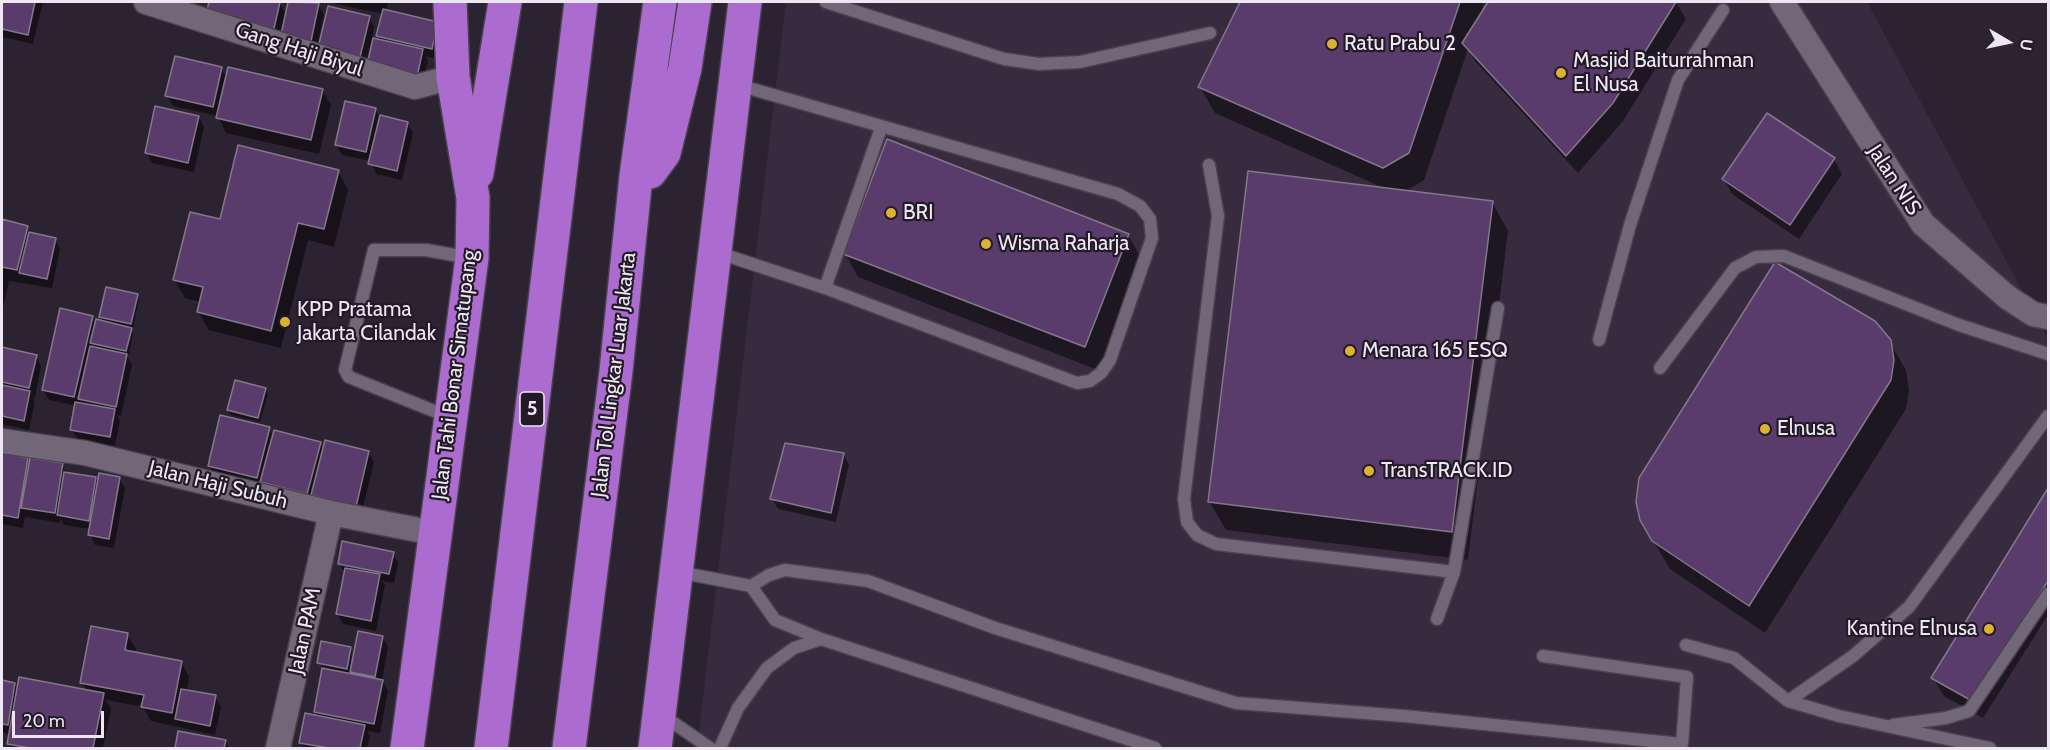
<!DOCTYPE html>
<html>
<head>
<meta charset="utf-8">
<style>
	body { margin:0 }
	#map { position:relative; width:2050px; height:750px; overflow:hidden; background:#2c2332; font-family:Cabin,sans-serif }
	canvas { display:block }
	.frame { position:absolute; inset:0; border:3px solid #ede7f1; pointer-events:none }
	.north { position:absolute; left:1978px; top:12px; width:60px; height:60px; -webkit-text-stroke:4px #231a28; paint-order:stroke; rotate:99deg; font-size:16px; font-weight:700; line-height:24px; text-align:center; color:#ede7f1 }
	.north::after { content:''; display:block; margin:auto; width:21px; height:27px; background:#ede7f1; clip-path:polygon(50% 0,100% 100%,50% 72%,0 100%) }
	.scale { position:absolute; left:12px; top:711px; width:92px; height:27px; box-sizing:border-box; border:3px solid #ede7f1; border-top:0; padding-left:8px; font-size:18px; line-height:21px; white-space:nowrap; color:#ede7f1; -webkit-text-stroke:4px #231a28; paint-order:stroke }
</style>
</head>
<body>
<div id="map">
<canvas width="2050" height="750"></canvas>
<div class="frame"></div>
<div class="north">U</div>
<div class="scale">20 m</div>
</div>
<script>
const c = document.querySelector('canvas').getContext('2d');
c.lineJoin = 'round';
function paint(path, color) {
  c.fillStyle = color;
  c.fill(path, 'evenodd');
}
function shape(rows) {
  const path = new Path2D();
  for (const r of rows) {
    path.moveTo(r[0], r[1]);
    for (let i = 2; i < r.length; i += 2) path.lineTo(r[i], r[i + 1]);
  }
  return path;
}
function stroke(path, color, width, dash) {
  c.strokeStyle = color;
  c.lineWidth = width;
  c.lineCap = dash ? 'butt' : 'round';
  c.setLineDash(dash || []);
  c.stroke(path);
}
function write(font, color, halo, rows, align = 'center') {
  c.font = font + ' Cabin,sans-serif';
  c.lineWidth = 4.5;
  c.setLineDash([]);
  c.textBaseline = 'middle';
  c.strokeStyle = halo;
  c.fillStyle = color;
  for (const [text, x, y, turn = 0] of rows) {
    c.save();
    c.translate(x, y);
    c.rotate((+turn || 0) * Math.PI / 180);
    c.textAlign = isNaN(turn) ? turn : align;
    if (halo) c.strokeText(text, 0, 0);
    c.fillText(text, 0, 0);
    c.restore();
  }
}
const built = shape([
	[786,2,1867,2,2048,339,2048,748,697,748]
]);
const shadow = shape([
	[2,2,43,2,33,44,2,37],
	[210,2,275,2,279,3,287,15,290,2,318,5,324,15,315,55,207,17],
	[327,2,388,2,386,11,438,23,437,59,425,56,428,60,421,91,373,45,370,44,365,67,326,58,369,17,374,27,372,39,380,41,378,36,383,14],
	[1241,2,1484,2,1480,16,1490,2,1676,2,1686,19,1623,121,1578,173,1475,61,1468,49,1424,180,1404,192,1492,202,1508,231,1468,560,1226,530,1209,501,1386,189,1215,113,1200,87],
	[221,68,227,78,322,90,331,105,319,154,226,133,218,116,173,106,167,96],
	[375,109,379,116,407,123,413,133,402,180,376,174,371,161,342,155,336,145],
	[199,117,204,127,194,172,152,163,147,153],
	[1834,159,1842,174,1799,239,1732,194,1724,179],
	[338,171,348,190,334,247,308,240,281,348,209,330,198,312,201,302,185,298,174,279,221,221],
	[2,221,27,227,31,234,55,239,60,249,52,288,9,281,2,312],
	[1128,235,1141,258,1098,370,858,277,845,253],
	[137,295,139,300,133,328,130,328,133,333,129,355,126,354,132,365,121,416,117,415,120,420,115,446,78,440,72,430,76,406,49,400,43,390,92,317,96,325,104,323,101,317],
	[1889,341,1906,370,1909,390,1906,409,1765,633,1670,569,1641,520],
	[2,349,36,356,41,366,35,398,32,397,35,402,29,430,2,424],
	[265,390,268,394,260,422,231,415,228,410],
	[269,429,274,437,320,443,324,450,368,452,374,462,361,516,268,492,263,484,262,487,215,476,209,466],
	[843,454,849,464,836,522,778,509,772,499],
	[2,455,62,465,67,474,95,478,99,484,119,478,125,488,114,548,95,545,90,535,91,529,64,525,60,518,60,523,25,517,23,528,2,524],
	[2048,490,2048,615,1983,718,1944,696,1933,678],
	[393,553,398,563,394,583,382,581,385,585,376,631,343,624,337,614,346,574,339,564],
	[127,635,136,649,135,653,181,662,189,677,187,691,215,697,221,707,215,735,151,721,143,707,106,700,111,709,103,748,11,748,8,744,10,734,2,732,2,682,14,684,18,691,87,691,82,683],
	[382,637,388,647,382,680,388,691,380,733,367,731,370,736,367,748,301,748,304,748,301,743,319,717,315,712,324,668,319,663,350,648,352,653,350,667,353,668],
	[179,733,225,741,229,748,176,748]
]);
const building = shape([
	[2,2,35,2,28,35,2,29,2,2],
	[209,2,280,2,273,33,205,17,209,2],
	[288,2,319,3,310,46,280,39,288,2],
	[1240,2,1460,2,1409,153,1383,168,1198,87,1240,2],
	[1488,2,1676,2,1613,103,1566,156,1462,43,1488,2],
	[328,6,370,16,360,57,318,48,328,6],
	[383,9,438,22,432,49,376,36,383,9],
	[373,38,423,49,416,82,366,70,373,38],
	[175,56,222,67,213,107,165,96,175,56],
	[228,67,323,89,311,140,216,118,228,67],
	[345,101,376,108,366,152,335,145,345,101],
	[155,106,199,116,188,163,145,153,155,106],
	[1767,113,1835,158,1790,225,1722,179,1767,113],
	[380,115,408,122,397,171,368,164,380,115],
	[887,139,1129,234,1085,347,843,254,887,139],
	[238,145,339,170,324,229,298,223,271,331,197,312,203,287,173,280,190,212,220,219,238,145],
	[1248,171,1493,201,1452,532,1208,502,1248,171],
	[2,219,28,226,17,270,2,267,2,219],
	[29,232,56,238,47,279,19,273,29,232],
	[1775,262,1875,321,1891,340,1894,360,1891,380,1749,606,1652,541,1640,520,1636,502,1639,478,1775,262],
	[106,287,138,294,131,324,99,317,106,287],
	[60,308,93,316,74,397,42,390,60,308],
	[96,319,132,328,126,351,90,343,96,319],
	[90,346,127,354,116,407,78,399,90,346],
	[2,347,37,355,29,388,2,382,2,347],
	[235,380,266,388,258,418,227,410,235,380],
	[2,385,30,391,24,421,2,416,2,385],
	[75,402,115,409,110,437,70,430,75,402],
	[220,415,270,427,257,478,208,466,220,415],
	[274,430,321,442,307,494,260,482,274,430],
	[325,440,369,451,356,507,311,495,325,440],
	[785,443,844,453,831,513,770,499,785,443],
	[2,453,28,458,18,518,2,515,2,453],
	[30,458,63,463,55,513,21,508,30,458],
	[64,472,96,477,89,521,57,515,64,472],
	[99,473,120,477,109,539,88,535,99,473],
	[2048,488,2048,581,1972,701,1931,678,2048,488],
	[342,541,394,552,389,574,338,564,342,541],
	[345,568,380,574,371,621,336,614,345,568],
	[91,626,128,633,125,650,182,661,172,713,141,707,144,695,80,683,91,626],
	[358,631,383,636,375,677,350,672,358,631],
	[321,641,351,647,347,669,317,663,321,641],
	[322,668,383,680,374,724,314,712,322,668],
	[19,677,104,693,93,748,30,748,7,744,19,677],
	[2,680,15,683,8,725,2,724,2,680],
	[181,689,216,695,210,726,175,719,181,689],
	[305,713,365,725,360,748,329,748,299,743,305,713],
	[178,731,226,740,224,748,175,748,178,731]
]);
const lane = shape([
	[826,2,1004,59,1039,64,1080,62,1210,33],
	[1209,165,1218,216,1184,499,1187,522,1197,535,1216,544,1454,572],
	[716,252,825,288,1077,383,1090,381,1101,373,1110,360,1152,238,1150,219,1140,206,1118,194,738,85],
	[825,288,881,128],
	[1599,340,1630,225,1678,80,1723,10],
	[1660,368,1735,268,1756,257,1784,256,1959,325,2048,354],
	[449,417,349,377,345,370,374,250,426,250,471,258],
	[678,572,751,586,769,575,785,570,868,581,995,628,1236,703,1404,716,1682,744,1687,677,1543,656],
	[751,586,775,620,821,639,1155,748],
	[1437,619,1454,572,1498,308],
	[1686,645,1734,658,1788,701,1853,656,1909,607,2048,416],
	[1788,701,1839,716,1990,748],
	[662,715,710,748],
	[1893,725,1946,718,1969,711,2048,594],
	[720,748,738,708,767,668,794,648,821,639]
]);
const street = shape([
	[146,2,415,87,453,77],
	[1782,2,1923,224,2007,297,2033,314,2048,317],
	[2,441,85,453,331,513,434,533],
	[278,748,331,513]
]);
const highway = shape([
	[477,173,505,2],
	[636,176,650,172,664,153,685,68,695,2],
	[407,748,472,258,473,198,453,77,450,2],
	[491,748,581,2],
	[569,748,616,371,636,176,660,2],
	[655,748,745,2]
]);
const markers = [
	[1332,44,6,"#dbb233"],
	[1561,73,6,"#dbb233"],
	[891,213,6,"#dbb233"],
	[986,244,6,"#dbb233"],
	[285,322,6,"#dbb233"],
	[1350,351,6,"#dbb233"],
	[1765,429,6,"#dbb233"],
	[1369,471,6,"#dbb233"],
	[1989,629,6,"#dbb233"]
];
const shields = [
	[532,409,24]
];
const shieldNames = [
	["5",532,409]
];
const poiNames = [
	["Ratu Prabu 2",1344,44],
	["Masjid Baiturrahman",1573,61],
	["El Nusa",1573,85],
	["BRI",903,213],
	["Wisma Raharja",998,244],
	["KPP Pratama",297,310],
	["Jakarta Cilandak",297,334],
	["Menara 165 ESQ",1362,351],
	["Elnusa",1777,429],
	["TransTRACK.ID",1381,471],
	["Kantine Elnusa",1977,629,"right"]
];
const streetNames = [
	["Gang Haji Biyul",299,50,18],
	["Jalan NIS",1894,180,57],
	["Jalan Tahi Bonar Simatupang",455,375,-83],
	["Jalan Tol Lingkar Luar Jakarta",614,375,-83],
	["Jalan Haji Subuh",218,485,14],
	["Jalan PAM",305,631,-78]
];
paint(built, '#382b40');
paint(shadow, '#0007');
paint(building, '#5a3c6c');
stroke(building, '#837889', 1.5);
stroke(lane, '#49414d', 15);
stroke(street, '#49414d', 27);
stroke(highway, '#49414d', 36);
stroke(lane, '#726778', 12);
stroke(street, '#726778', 24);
stroke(highway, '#ac6ccf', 33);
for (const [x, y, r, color] of markers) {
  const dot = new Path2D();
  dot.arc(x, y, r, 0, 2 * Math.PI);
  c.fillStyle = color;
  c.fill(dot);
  stroke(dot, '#231a28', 2);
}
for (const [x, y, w] of shields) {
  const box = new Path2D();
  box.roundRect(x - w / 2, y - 17, w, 34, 4.5);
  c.fillStyle = '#231a28';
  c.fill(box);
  stroke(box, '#ede7f1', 1.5);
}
write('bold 20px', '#ede7f1', null, shieldNames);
write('21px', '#ede7f1', '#231a28', poiNames, 'left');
write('21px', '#ede7f1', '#231a28', streetNames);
</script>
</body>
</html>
